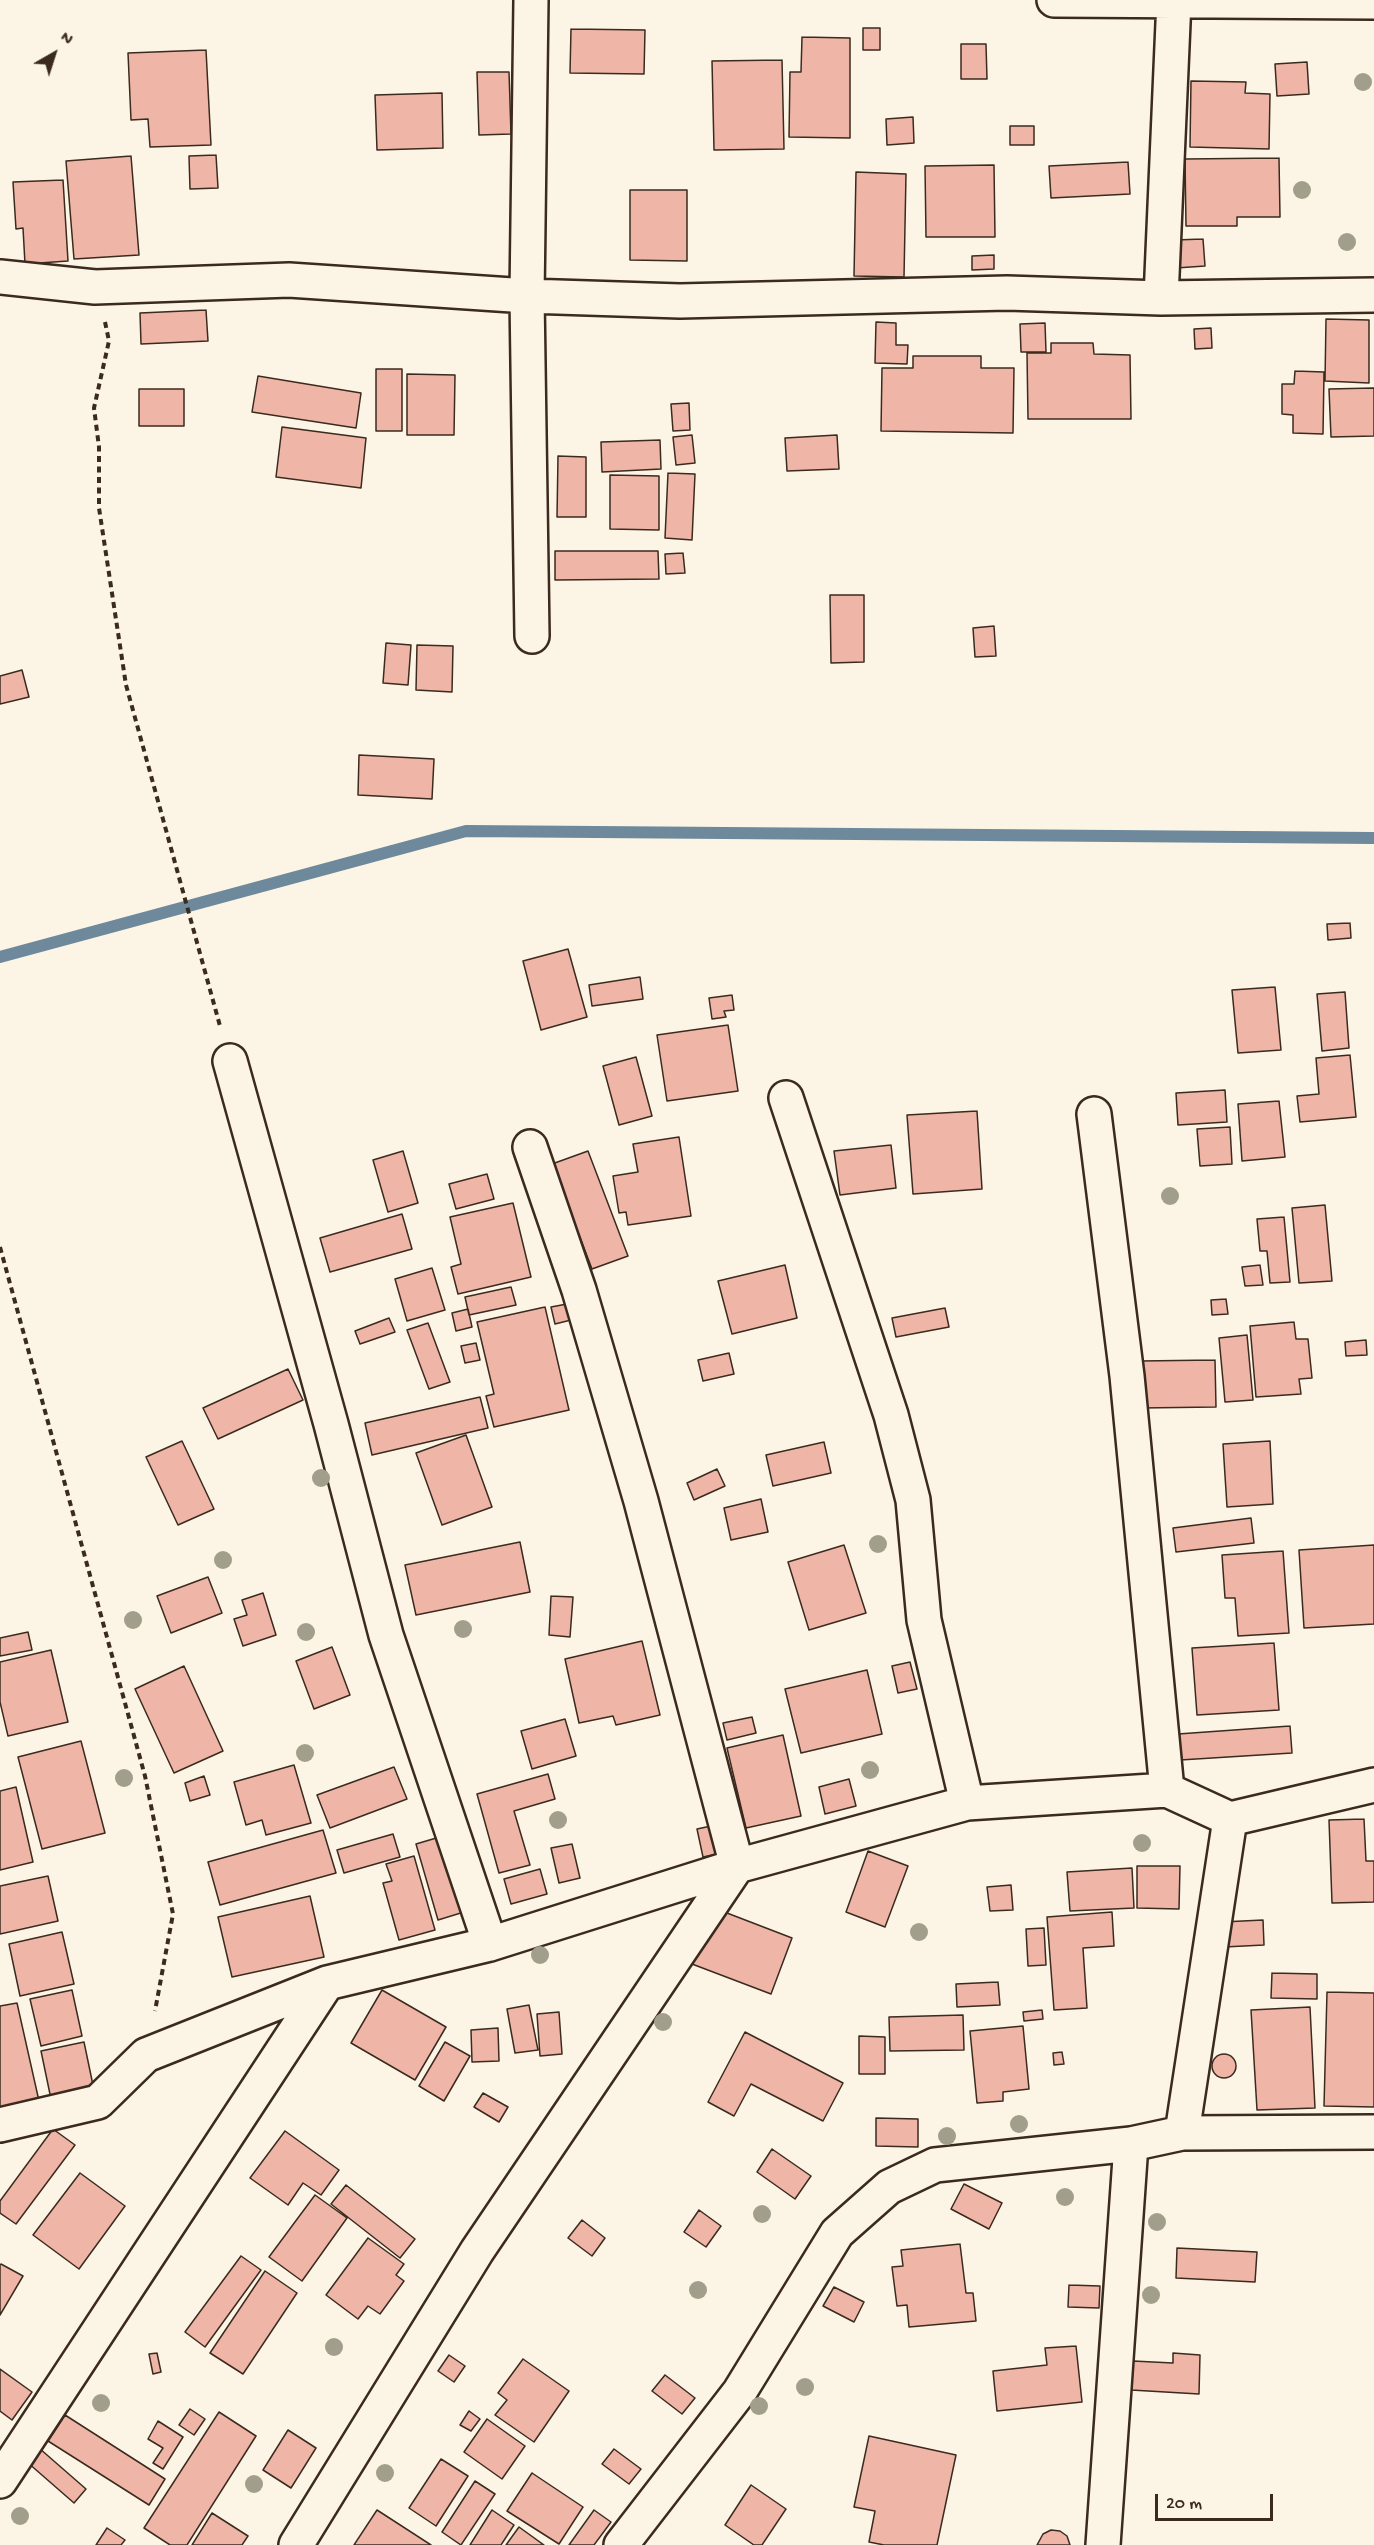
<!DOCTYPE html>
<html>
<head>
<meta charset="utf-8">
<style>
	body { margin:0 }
	#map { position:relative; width:1374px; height:2545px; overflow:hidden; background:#fcf5e5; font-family:"Gochi Hand",sans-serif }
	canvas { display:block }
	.north { position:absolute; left:24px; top:24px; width:60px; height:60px; -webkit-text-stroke:4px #fcf5e5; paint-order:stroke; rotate:39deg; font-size:16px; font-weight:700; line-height:24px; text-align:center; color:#3b2a1e }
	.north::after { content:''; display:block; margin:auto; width:21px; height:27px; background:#3b2a1e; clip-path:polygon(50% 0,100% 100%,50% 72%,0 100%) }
	.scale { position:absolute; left:1155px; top:2494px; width:118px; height:27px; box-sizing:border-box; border:3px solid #3b2a1e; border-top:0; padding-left:8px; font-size:18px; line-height:21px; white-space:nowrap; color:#3b2a1e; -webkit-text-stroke:4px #fcf5e5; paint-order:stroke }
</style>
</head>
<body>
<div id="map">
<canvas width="1374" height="2545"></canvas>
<div class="north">N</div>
<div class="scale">20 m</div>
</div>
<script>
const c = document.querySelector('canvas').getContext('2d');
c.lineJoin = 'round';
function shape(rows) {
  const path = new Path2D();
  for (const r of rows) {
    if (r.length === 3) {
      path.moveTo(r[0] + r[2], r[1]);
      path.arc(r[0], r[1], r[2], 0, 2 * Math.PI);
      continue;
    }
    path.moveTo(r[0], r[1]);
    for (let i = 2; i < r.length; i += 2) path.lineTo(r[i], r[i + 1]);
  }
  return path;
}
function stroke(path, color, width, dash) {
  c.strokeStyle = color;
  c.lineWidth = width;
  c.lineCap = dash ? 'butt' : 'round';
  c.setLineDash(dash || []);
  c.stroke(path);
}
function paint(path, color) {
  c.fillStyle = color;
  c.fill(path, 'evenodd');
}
const stream = shape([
	[0,957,466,831,1374,838]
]);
const building = shape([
	[863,28,880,28,880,50,863,50,863,28],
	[571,29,645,30,644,74,570,73,571,29],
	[802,37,850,38,850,138,789,137,790,72,801,72,802,37],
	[961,44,986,44,987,79,961,79,961,44],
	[206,50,211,145,150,147,148,119,131,120,128,53,206,50],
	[782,60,784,149,714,150,712,61,782,60],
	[1307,62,1309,94,1277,96,1275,64,1307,62],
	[477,72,509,72,511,134,479,135,477,72],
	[1191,81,1246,82,1245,93,1270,94,1269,149,1190,147,1191,81],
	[442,93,443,148,377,150,375,95,442,93],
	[913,117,914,143,887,145,886,119,913,117],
	[1010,126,1034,126,1034,145,1010,145,1010,126],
	[216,155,218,188,190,189,189,156,216,155],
	[131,156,139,255,74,259,66,161,131,156],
	[1279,158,1280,217,1237,217,1237,226,1186,226,1185,159,1279,158],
	[1128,162,1130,194,1051,198,1049,166,1128,162],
	[994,165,995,237,926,237,925,166,994,165],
	[856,172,906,174,904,277,854,276,856,172],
	[63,180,68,261,25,264,23,228,16,229,13,182,63,180],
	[630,190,687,190,687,261,630,260,630,190],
	[1203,239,1205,266,1176,268,1175,240,1203,239],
	[994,255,994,269,972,270,972,256,994,255],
	[206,310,208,341,141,344,140,313,206,310],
	[1326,319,1369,320,1369,383,1325,381,1326,319],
	[876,322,896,323,896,345,908,345,907,364,875,363,876,322],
	[1045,323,1046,352,1021,352,1020,324,1045,323],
	[1211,328,1212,348,1195,349,1194,329,1211,328],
	[1051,343,1093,343,1094,354,1130,355,1131,419,1028,419,1027,353,1051,353,1051,343],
	[913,356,981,356,981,368,1014,368,1013,433,881,431,882,368,913,368,913,356],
	[376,369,402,369,402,431,376,431,376,369],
	[1295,371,1324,372,1323,434,1293,433,1293,415,1282,414,1282,384,1294,384,1295,371],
	[407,374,455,375,454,435,407,435,407,374],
	[258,376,361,393,356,428,252,412,258,376],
	[1374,388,1374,436,1331,437,1329,389,1374,388],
	[139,389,184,389,184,426,139,426,139,389],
	[689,403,690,430,673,431,671,404,689,403],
	[282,427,366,438,361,488,276,477,282,427],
	[692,435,695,463,676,465,673,437,692,435],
	[837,435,839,469,787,471,785,438,837,435],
	[660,440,661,469,602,472,601,442,660,440],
	[558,456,586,457,586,517,557,517,558,456],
	[668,473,695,474,692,540,665,538,668,473],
	[610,475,659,476,659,530,610,529,610,475],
	[555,551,658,551,659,579,555,580,555,551],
	[683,553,685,573,666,574,665,554,683,553],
	[830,595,864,595,864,662,831,663,830,595],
	[994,626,996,656,975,657,973,628,994,626],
	[386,643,411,645,408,685,383,683,386,643],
	[417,645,453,646,452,692,416,690,417,645],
	[22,670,29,697,0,704,0,676,22,670],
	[359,755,434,759,432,799,358,795,359,755],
	[1350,923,1351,938,1328,940,1327,924,1350,923],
	[568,949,587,1017,541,1030,523,961,568,949],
	[640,977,643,999,592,1006,589,985,640,977],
	[1275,987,1281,1050,1238,1053,1232,990,1275,987],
	[1345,992,1349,1048,1322,1051,1317,994,1345,992],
	[732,995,734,1010,724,1011,726,1017,712,1019,709,998,732,995],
	[728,1025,738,1091,667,1101,657,1035,728,1025],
	[1350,1055,1356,1117,1300,1122,1297,1096,1319,1094,1316,1058,1350,1055],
	[636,1057,652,1116,619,1125,603,1066,636,1057],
	[1225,1090,1227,1122,1178,1125,1176,1093,1225,1090],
	[1279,1101,1285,1157,1242,1161,1238,1104,1279,1101],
	[977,1111,982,1189,913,1194,907,1115,977,1111],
	[1230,1127,1232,1164,1200,1166,1197,1129,1230,1127],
	[679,1137,691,1216,628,1225,626,1212,619,1213,613,1176,638,1172,633,1144,679,1137],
	[891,1145,896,1188,840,1195,834,1151,891,1145],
	[403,1151,418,1203,388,1212,373,1160,403,1151],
	[588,1151,628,1256,592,1269,552,1164,588,1151],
	[487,1174,494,1199,456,1209,449,1184,487,1174],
	[513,1203,531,1277,458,1294,451,1267,461,1264,450,1217,513,1203],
	[1325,1205,1332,1281,1299,1283,1292,1208,1325,1205],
	[402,1214,412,1249,330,1272,320,1238,402,1214],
	[1284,1217,1290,1282,1270,1283,1267,1251,1260,1251,1257,1219,1284,1217],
	[785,1265,797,1318,732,1334,718,1281,785,1265],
	[1260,1265,1263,1285,1245,1286,1242,1267,1260,1265],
	[432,1268,445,1310,407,1321,395,1279,432,1268],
	[511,1287,516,1305,469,1315,465,1297,511,1287],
	[1226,1299,1228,1314,1212,1315,1211,1300,1226,1299],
	[567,1304,571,1320,555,1324,551,1307,567,1304],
	[545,1307,569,1410,494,1427,486,1396,494,1394,477,1322,545,1307],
	[945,1308,949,1327,896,1337,892,1318,945,1308],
	[468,1309,472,1327,456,1331,452,1313,468,1309],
	[389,1318,395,1332,360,1344,355,1331,389,1318],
	[1294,1322,1296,1339,1308,1339,1312,1378,1299,1379,1301,1394,1256,1397,1250,1326,1294,1322],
	[428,1323,450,1382,429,1389,407,1330,428,1323],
	[1247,1335,1253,1400,1225,1402,1219,1338,1247,1335],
	[1366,1340,1367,1355,1346,1356,1345,1342,1366,1340],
	[476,1343,480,1360,465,1363,461,1346,476,1343],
	[729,1353,734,1374,703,1381,698,1360,729,1353],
	[1215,1360,1216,1407,1140,1408,1140,1361,1215,1360],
	[288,1369,303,1400,218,1439,203,1408,288,1369],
	[480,1397,488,1428,372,1455,365,1423,480,1397],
	[466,1435,492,1507,442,1525,416,1453,466,1435],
	[182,1441,214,1509,178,1525,146,1457,182,1441],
	[1270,1441,1273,1504,1227,1507,1223,1444,1270,1441],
	[824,1442,831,1473,773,1486,766,1455,824,1442],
	[717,1469,725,1486,694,1500,687,1483,717,1469],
	[761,1499,768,1532,731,1540,724,1508,761,1499],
	[1251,1518,1254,1543,1176,1552,1173,1528,1251,1518],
	[520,1542,530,1592,416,1615,405,1565,520,1542],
	[844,1545,866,1613,809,1630,788,1562,844,1545],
	[1374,1545,1374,1624,1304,1628,1299,1550,1374,1545],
	[1283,1551,1289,1633,1238,1636,1235,1598,1225,1598,1222,1555,1283,1551],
	[208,1577,222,1613,171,1633,157,1596,208,1577],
	[263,1593,276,1635,243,1646,234,1619,247,1615,242,1600,263,1593],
	[551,1596,573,1597,570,1637,549,1635,551,1596],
	[28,1632,32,1650,0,1656,0,1638,28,1632],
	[642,1641,660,1715,616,1725,613,1716,579,1723,565,1659,642,1641],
	[1274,1643,1279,1710,1197,1715,1192,1648,1274,1643],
	[332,1647,350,1695,314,1709,296,1661,332,1647],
	[51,1650,68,1722,8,1736,0,1702,0,1662,51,1650],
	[910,1662,917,1689,898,1693,892,1666,910,1662],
	[184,1666,223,1751,174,1773,135,1689,184,1666],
	[867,1670,882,1734,801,1753,785,1689,867,1670],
	[752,1717,756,1733,727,1740,723,1723,752,1717],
	[565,1719,576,1756,532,1769,521,1731,565,1719],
	[1290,1726,1292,1753,1180,1760,1178,1734,1290,1726],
	[783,1735,801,1816,746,1828,727,1748,783,1735],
	[81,1741,105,1833,42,1849,18,1757,81,1741],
	[294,1765,311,1823,266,1835,262,1820,246,1825,234,1782,294,1765],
	[394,1767,407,1799,330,1828,317,1795,394,1767],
	[548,1774,555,1799,514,1811,530,1865,499,1873,477,1794,548,1774],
	[204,1776,210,1795,190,1801,185,1783,204,1776],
	[849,1779,856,1806,825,1814,819,1787,849,1779],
	[16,1787,33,1862,0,1870,0,1791,16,1787],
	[1364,1819,1366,1861,1374,1861,1374,1902,1332,1903,1329,1820,1364,1819],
	[711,1826,718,1854,703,1857,697,1829,711,1826],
	[323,1830,336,1873,220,1905,208,1862,323,1830],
	[393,1834,400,1857,344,1873,337,1850,393,1834],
	[443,1836,464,1912,438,1920,416,1844,443,1836],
	[572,1844,580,1878,559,1883,551,1848,572,1844],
	[868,1851,908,1866,885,1927,846,1912,868,1851],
	[414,1856,435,1930,399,1940,383,1883,392,1881,386,1864,414,1856],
	[1137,1866,1180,1866,1179,1909,1137,1908,1137,1866],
	[1132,1868,1134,1908,1070,1911,1067,1872,1132,1868],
	[540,1869,547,1894,511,1904,504,1879,540,1869],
	[48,1876,58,1921,0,1934,0,1886,48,1876],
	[1011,1885,1013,1910,990,1911,987,1887,1011,1885],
	[310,1896,324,1957,232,1977,218,1917,310,1896],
	[714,1908,792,1938,771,1994,692,1964,714,1908],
	[1112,1912,1114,1946,1083,1948,1087,2008,1054,2010,1047,1917,1112,1912],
	[1263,1920,1264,1945,1224,1947,1222,1922,1263,1920],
	[1044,1928,1046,1965,1028,1966,1026,1929,1044,1928],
	[62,1932,74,1984,20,1996,9,1944,62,1932],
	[1272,1973,1317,1974,1317,1999,1271,1998,1272,1973],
	[998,1982,1000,2005,957,2007,956,1984,998,1982],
	[72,1990,82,2036,41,2046,30,1999,72,1990],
	[382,1990,446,2027,415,2080,351,2043,382,1990],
	[1327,1992,1374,1993,1374,2107,1324,2106,1327,1992],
	[17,2003,39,2101,0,2110,0,2006,17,2003],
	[529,2005,538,2050,515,2053,507,2009,529,2005],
	[1310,2007,1315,2108,1257,2110,1251,2010,1310,2007],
	[1042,2010,1043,2019,1024,2021,1023,2012,1042,2010],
	[559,2012,562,2054,540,2056,537,2014,559,2012],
	[963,2015,964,2050,890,2051,889,2017,963,2015],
	[1023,2026,1029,2089,1003,2092,1003,2101,977,2103,970,2031,1023,2026],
	[498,2028,499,2061,472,2062,471,2030,498,2028],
	[745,2032,843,2083,823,2121,751,2084,734,2116,708,2102,745,2032],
	[859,2036,885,2037,885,2074,859,2074,859,2036],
	[84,2042,94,2090,51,2099,41,2051,84,2042],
	[445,2042,470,2056,444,2101,419,2086,445,2042],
	[1062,2052,1064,2064,1054,2065,1053,2053,1062,2052],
	[1224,2066,12],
	[483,2093,508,2107,499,2122,474,2107,483,2093],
	[876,2118,918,2119,918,2147,876,2146,876,2118],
	[53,2129,75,2145,16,2224,0,2213,0,2201,53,2129],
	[285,2131,339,2170,321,2195,303,2183,288,2205,250,2178,285,2131],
	[772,2149,811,2176,795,2199,757,2172,772,2149],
	[80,2173,125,2206,79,2269,33,2235,80,2173],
	[964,2184,1002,2203,989,2229,951,2209,964,2184],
	[346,2185,415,2239,400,2258,331,2204,346,2185],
	[315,2195,347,2218,302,2281,269,2257,315,2195],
	[699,2210,721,2226,706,2247,684,2232,699,2210],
	[582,2220,605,2238,592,2256,568,2238,582,2220],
	[368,2238,404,2264,396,2275,404,2281,380,2314,368,2306,358,2319,326,2295,368,2238],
	[960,2244,966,2293,973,2293,976,2321,909,2327,907,2305,897,2306,892,2267,903,2266,901,2250,960,2244],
	[1177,2248,1257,2252,1255,2282,1176,2278,1177,2248],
	[241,2256,261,2270,205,2347,185,2332,241,2256],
	[1,2264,23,2276,0,2315,0,2265,1,2264],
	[265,2271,297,2293,243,2374,210,2353,265,2271],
	[1069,2285,1100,2286,1099,2308,1068,2307,1069,2285],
	[834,2287,864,2302,854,2322,823,2306,834,2287],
	[1076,2346,1082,2402,997,2411,993,2371,1047,2365,1045,2348,1076,2346],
	[157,2353,161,2372,153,2374,149,2354,157,2353],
	[1173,2353,1200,2355,1199,2394,1131,2390,1133,2361,1173,2363,1173,2353],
	[449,2355,465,2366,454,2382,438,2371,449,2355],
	[523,2359,569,2391,534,2442,495,2415,507,2400,498,2393,523,2359],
	[0,2369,32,2392,12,2420,0,2411,0,2369],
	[665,2375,695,2398,682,2414,652,2391,665,2375],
	[190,2409,205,2419,194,2435,179,2425,190,2409],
	[469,2411,480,2419,471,2431,460,2425,469,2411],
	[219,2412,256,2436,187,2545,170,2545,144,2528,219,2412],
	[65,2415,165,2479,149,2505,48,2441,65,2415],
	[487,2419,525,2446,502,2479,464,2452,487,2419],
	[158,2421,183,2437,163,2469,153,2463,163,2448,148,2439,158,2421],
	[288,2430,316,2448,291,2488,263,2470,288,2430],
	[869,2436,956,2455,937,2545,884,2545,869,2542,875,2511,854,2507,869,2436],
	[39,2448,86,2489,74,2503,27,2462,39,2448],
	[614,2449,641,2469,629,2484,602,2464,614,2449],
	[441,2459,468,2476,436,2526,409,2508,441,2459],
	[532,2473,583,2507,559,2544,507,2511,532,2473],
	[475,2481,495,2494,461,2545,442,2532,475,2481],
	[751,2485,786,2509,762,2545,754,2545,725,2525,751,2485],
	[377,2510,431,2545,354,2545,377,2510],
	[492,2510,514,2525,501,2545,470,2545,492,2510],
	[594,2510,611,2522,594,2545,569,2545,594,2510],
	[212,2513,248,2536,242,2545,192,2545,212,2513],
	[519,2527,544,2545,506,2545,519,2527],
	[107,2528,125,2540,121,2545,96,2545,107,2528],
	[1051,2530,1060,2531,1067,2536,1070,2545,1037,2545,1043,2534,1051,2530]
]);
const path = shape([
	[105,322,109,341,94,408,99,447,99,508,126,685,220,1026],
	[0,1247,145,1776,173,1914,155,2011]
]);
const minor = shape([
	[531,0,527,296,532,636],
	[1054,0,1374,2],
	[0,277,95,287,289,280,527,296,680,301,1007,293,1161,298,1374,295],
	[1161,298,1174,0],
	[230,1061,331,1424,386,1635,490,1944],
	[786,1098,891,1415,913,1500,924,1620,967,1803],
	[1094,1114,1127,1376,1167,1790],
	[0,2125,98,2102,146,2055,327,1983],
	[1182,2133,1230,1819],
	[0,2481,327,1983,490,1944,737,1866,967,1803,1167,1790,1230,1819,1374,1785],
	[296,2545,477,2251,737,1866,641,1501,579,1290,530,1147],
	[621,2545,740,2391,837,2233,889,2187,935,2165,1131,2144,1182,2133,1374,2132],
	[1103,2545,1131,2144]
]);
const trees = [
	[1363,82],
	[1302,190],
	[1347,242],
	[1170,1196],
	[321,1478],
	[878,1544],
	[223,1560],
	[133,1620],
	[463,1629],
	[306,1632],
	[305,1753],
	[870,1770],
	[124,1778],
	[558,1820],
	[1142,1843],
	[919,1932],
	[540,1955],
	[663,2022],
	[1019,2124],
	[947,2136],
	[1065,2197],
	[762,2214],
	[1157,2222],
	[698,2290],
	[1151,2295],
	[334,2347],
	[805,2387],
	[101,2403],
	[759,2406],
	[385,2473],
	[254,2484],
	[20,2516]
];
stroke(stream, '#6d899b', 12);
paint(building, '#efb6a8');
stroke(building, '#3b2a1e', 1.5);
stroke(minor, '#3b2a1e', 38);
stroke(path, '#3b2a1e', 4, [6, 4.5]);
stroke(minor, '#fcf5e5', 33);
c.fillStyle = '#a19f8b';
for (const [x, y] of trees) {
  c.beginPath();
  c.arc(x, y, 9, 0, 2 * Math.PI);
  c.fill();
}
</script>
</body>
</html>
